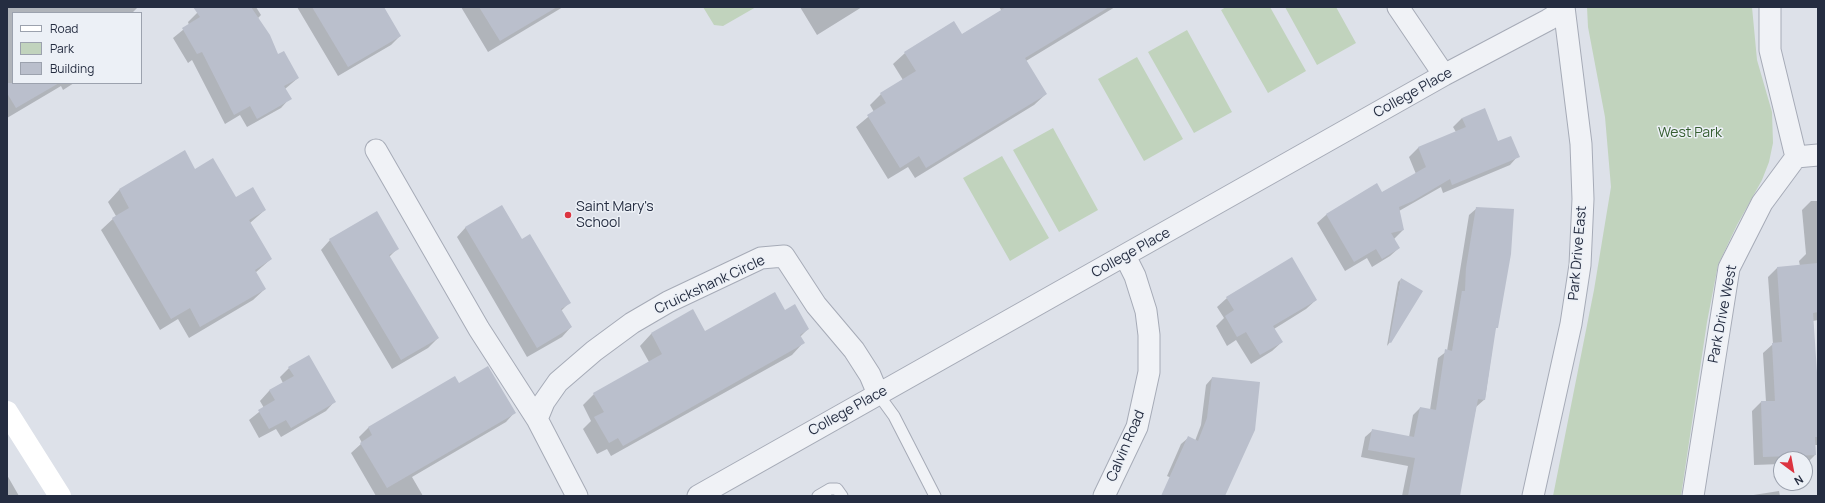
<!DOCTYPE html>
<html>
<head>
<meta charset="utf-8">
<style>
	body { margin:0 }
	#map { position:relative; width:1825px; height:503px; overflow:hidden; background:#dde1e9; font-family:Manrope,sans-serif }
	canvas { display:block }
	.frame { position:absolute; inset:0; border:8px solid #252d41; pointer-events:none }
	.legend { position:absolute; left:12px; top:12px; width:130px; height:72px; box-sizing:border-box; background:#ecf0f6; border:1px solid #9ca2ae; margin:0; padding:5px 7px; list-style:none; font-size:12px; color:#252d41 }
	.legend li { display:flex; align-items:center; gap:8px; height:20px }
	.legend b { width:20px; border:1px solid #9ca2ae }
	.north { position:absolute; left:1773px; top:451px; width:40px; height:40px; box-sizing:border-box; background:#ecf0f6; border:1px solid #9ca2ae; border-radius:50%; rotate:148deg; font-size:11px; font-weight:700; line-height:16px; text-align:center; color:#252d41 }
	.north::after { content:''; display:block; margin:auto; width:14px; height:18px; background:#dc3440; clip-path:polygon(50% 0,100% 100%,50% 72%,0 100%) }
</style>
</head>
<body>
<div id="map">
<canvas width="1825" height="503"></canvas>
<div class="frame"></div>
<ul class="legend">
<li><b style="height:5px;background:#fff"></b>Road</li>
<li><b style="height:11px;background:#c1d3bd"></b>Park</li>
<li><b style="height:11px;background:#babfcc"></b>Building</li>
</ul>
<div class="north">N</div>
</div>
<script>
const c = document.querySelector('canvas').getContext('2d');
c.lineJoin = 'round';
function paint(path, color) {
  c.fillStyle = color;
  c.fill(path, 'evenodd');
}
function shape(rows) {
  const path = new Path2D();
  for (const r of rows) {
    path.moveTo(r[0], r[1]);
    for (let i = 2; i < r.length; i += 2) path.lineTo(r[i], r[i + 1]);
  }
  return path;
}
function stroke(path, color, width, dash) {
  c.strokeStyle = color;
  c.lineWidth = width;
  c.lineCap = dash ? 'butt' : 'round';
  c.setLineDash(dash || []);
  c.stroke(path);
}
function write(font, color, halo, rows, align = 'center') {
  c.font = font + ' Manrope,sans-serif';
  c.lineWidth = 3;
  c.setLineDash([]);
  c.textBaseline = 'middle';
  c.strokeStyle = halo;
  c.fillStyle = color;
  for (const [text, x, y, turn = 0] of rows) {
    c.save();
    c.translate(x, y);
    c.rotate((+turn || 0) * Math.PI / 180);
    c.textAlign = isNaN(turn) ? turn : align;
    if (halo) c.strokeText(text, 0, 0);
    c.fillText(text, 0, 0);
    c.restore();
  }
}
const green = shape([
	[703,7,756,7,723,26,714,25],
	[1226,7,1270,7,1306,71,1268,93,1221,10],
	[1285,7,1336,7,1356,43,1317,65],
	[1587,7,1752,7,1757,60,1772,112,1773,143,1769,162,1762,180,1737,225,1718,265,1707,322,1681,496,1553,496,1594,290,1611,187,1605,117,1588,27],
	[1187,30,1232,112,1194,133,1148,52],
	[1137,57,1183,139,1144,161,1098,79],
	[1053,128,1098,210,1059,232,1013,150],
	[1002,156,1049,238,1010,261,963,178]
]);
const shadow = shape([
	[7,7,138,7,132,13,13,13,13,83,74,83,63,90,61,86,7,118],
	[207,7,256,7,261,15,258,18,278,55,298,78,285,89,290,98,281,108,247,127,240,115,225,124,192,60,188,63,173,38,189,25,188,22,197,13],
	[297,7,382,7,400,36,391,45,338,76],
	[461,7,563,7,488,52],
	[800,7,862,7,817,35],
	[999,7,1115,7,1026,61,1046,94,1034,105,915,178,908,167,888,179,856,127,874,112,870,105,881,94,903,80,893,64,905,53,961,35,1002,11],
	[1462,118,1518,156,1510,165,1443,193,1441,187,1399,211,1403,230,1394,239,1399,248,1390,256,1372,267,1367,258,1345,271,1317,223,1326,215,1376,185,1381,193,1416,174,1409,157,1418,148,1456,132,1453,127],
	[185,152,194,170,236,198,265,210,250,223,271,259,255,273,265,289,253,300,189,338,178,319,160,330,101,230,116,216,108,202,119,190],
	[1811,201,1818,201,1818,320,1813,321,1818,405,1818,445,1814,445,1815,455,1806,464,1805,459,1781,459,1781,464,1754,465,1752,411,1761,402,1766,402,1763,353,1773,344,1768,277,1777,268,1800,266,1799,261,1806,254,1802,210],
	[1477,208,1497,327,1495,329,1485,399,1476,407,1459,496,1402,496,1408,466,1361,457,1365,437,1373,430,1409,437,1413,415,1420,408,1430,410,1438,358,1447,351,1469,215],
	[466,227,521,240,569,303,561,311,571,327,562,337,527,357,457,237],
	[330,240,398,248,389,257,438,338,428,348,392,369,321,250],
	[1401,279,1390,342,1387,346,1398,282],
	[1227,298,1316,300,1306,309,1274,329,1282,342,1272,351,1251,364,1236,340,1227,346,1216,326,1224,318,1217,307],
	[693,311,705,333,785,311,808,329,800,337,803,343,792,355,611,456,607,449,597,454,583,429,591,421,583,405,594,394,649,362,640,346,651,334],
	[289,368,335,401,326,411,281,437,276,429,259,438,249,420,264,408,260,401,269,391,283,383,280,377],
	[454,378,459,385,515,412,506,422,412,477,423,496,376,496,351,453,362,443,359,437,368,428],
	[1212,378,1221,496,1212,496,1167,476,1181,444,1188,438,1195,441,1201,425,1206,385],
	[7,475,19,496,7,496],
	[1779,491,1780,496,1747,496]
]);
const building = shape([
	[193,7,251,7,270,35,278,54,284,51,299,78,284,86,292,99,257,119,250,106,234,115,202,52,197,54,182,28,200,17],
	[312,7,384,7,401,36,348,67],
	[479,7,557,7,500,41],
	[1006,7,1109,7,1025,58,1047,94,926,168,919,156,900,168,867,115,886,103,880,93,916,71,904,52,954,21,962,34],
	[7,83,59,83,16,108,7,93],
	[1485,108,1498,141,1511,136,1520,157,1452,185,1450,179,1413,201,1399,207,1404,230,1391,233,1400,248,1382,259,1376,249,1354,262,1326,214,1377,183,1382,192,1426,167,1418,147,1466,127,1462,118],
	[185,150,195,169,213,158,236,197,253,187,266,210,249,220,272,259,255,270,266,289,200,327,190,308,171,319,112,218,129,208,119,189],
	[502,205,522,239,530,234,571,303,561,309,572,327,537,348,465,227],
	[1476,207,1514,209,1511,254,1498,328,1496,328,1485,400,1478,399,1460,496,1408,496,1415,458,1368,450,1372,429,1414,437,1420,407,1436,410,1445,349,1452,351,1462,291,1465,291,1466,268],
	[377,211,399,249,389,255,439,338,401,360,329,239],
	[1292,257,1317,300,1273,326,1283,342,1260,355,1246,332,1237,337,1225,316,1234,310,1226,297],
	[1818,263,1818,312,1813,313,1818,387,1818,437,1815,437,1816,455,1763,457,1761,401,1775,401,1772,343,1782,342,1777,267],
	[1401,278,1423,291,1391,343,1389,342],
	[775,292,785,310,795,304,809,329,800,335,805,343,623,446,618,438,609,443,594,417,604,412,593,393,662,354,651,333,693,309,705,331],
	[309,355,336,402,291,428,286,420,269,429,258,410,275,400,269,390,294,376,288,367],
	[488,366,516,413,387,488,360,443,372,435,368,427,455,376,459,383],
	[1212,377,1260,382,1255,430,1225,496,1161,496,1188,436,1198,441,1207,418]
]);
const service = shape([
	[878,394,894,416,935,496],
	[818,496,830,489,837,489,842,496]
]);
const minor = shape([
	[1398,7,1444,75],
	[376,150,479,329,537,419],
	[1796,157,1818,155],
	[577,496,537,419,544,402,558,382,594,351,632,323,668,302,761,258,784,256,816,305,854,350,870,375,878,394],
	[698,496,1444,75,1548,20,1564,10],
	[1104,496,1137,427,1149,372,1149,335,1146,311,1135,276,1125,256],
	[1533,496,1571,324,1580,265,1583,199,1581,144,1564,7],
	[1693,496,1729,268,1762,203,1796,157,1770,50,1770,7]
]);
const secondary = shape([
	[7,412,60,496]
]);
const markers = [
	[568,215,4,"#dc3440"]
];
const streetNames = [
	["College Place",1413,93,-29],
	["College Place",1131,253,-29],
	["Park Drive East",1578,253,-85],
	["Cruickshank Circle",710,285,-25],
	["Park Drive West",1723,314,-79],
	["College Place",848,411,-29],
	["Calvin Road",1126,446,-67]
];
const parkNames = [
	["West Park",1690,133]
];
const poiNames = [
	["Saint Mary's",576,207],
	["School",576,223]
];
paint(green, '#c1d3bd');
paint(shadow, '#0003');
paint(building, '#babfcc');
stroke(service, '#a6abb7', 13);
stroke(minor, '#a6abb7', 23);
stroke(service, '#f0f2f6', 11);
stroke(minor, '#f0f2f6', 21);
stroke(secondary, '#fff', 22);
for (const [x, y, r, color] of markers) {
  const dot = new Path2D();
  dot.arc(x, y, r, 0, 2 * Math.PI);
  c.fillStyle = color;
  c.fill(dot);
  stroke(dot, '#ecf0f6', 1.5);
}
write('14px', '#252d41', '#ecf0f6', streetNames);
write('14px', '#365e31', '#ecf0f6', parkNames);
write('14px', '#252d41', '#ecf0f6', poiNames, 'left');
</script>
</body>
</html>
